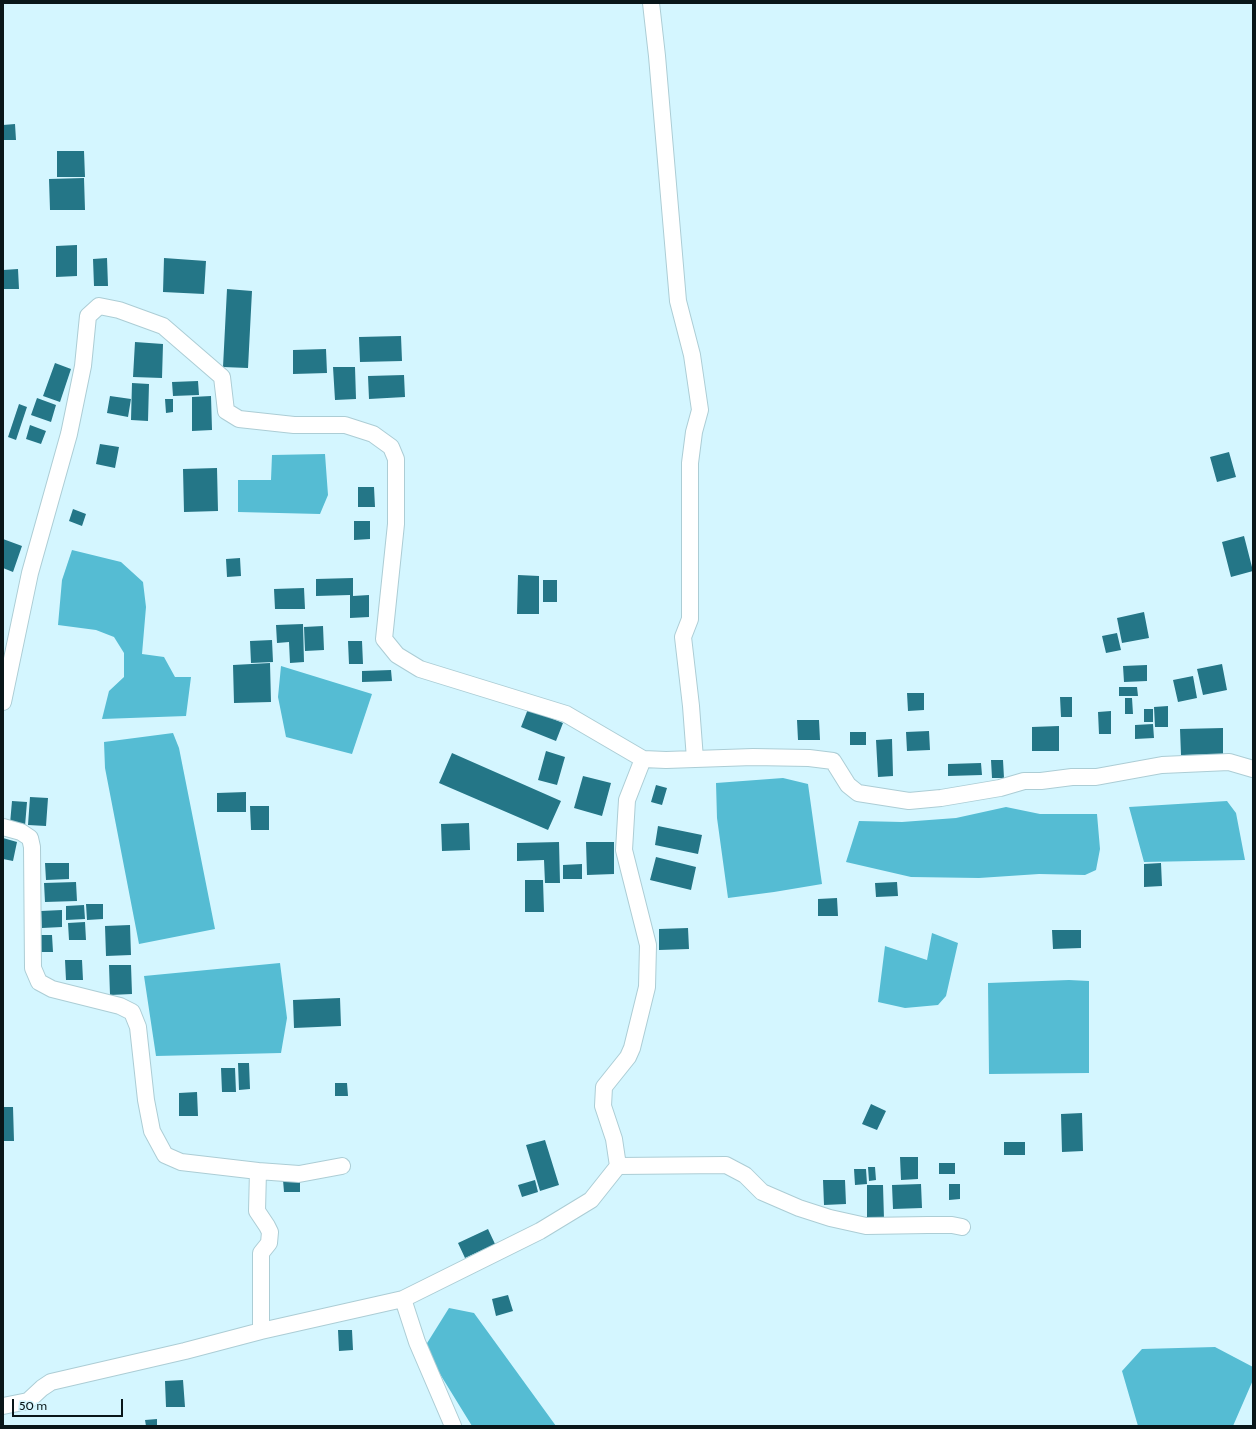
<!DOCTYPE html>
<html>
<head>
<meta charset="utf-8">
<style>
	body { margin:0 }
	#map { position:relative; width:1256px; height:1429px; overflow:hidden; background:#d4f6ff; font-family:Cabin,sans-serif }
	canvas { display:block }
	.frame { position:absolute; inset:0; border:4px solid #091619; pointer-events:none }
	.scale { position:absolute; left:12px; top:1399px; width:111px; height:18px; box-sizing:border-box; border:2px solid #091619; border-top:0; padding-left:5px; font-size:12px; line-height:14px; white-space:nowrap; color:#091619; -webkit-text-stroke:3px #d4f6ff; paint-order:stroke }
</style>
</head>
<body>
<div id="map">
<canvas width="1256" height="1429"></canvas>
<div class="frame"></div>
<div class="scale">50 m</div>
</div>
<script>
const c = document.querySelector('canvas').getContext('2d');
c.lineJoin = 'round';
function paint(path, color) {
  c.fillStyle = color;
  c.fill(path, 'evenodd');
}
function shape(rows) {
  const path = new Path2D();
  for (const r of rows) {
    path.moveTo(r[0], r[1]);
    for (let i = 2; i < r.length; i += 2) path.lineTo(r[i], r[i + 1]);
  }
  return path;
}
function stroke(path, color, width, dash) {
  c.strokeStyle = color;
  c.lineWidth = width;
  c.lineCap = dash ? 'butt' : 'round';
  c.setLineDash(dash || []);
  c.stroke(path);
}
const water = shape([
	[325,454,328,495,320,514,238,512,238,480,271,480,272,455],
	[72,550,121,562,143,582,146,607,142,654,164,657,175,677,191,677,186,716,102,719,109,691,124,677,124,653,114,637,96,630,58,625,62,580],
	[281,666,372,694,352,754,286,737,278,697],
	[173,733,179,748,215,929,139,944,105,768,104,742],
	[783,778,808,784,822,884,774,892,728,898,717,818,716,783],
	[1227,801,1236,813,1245,860,1144,862,1129,807],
	[1006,807,1040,814,1097,814,1100,849,1096,870,1085,875,1039,874,979,878,911,877,846,862,859,821,902,822,956,818],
	[932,933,958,943,946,996,938,1005,905,1008,878,1002,885,946,927,960],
	[280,963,287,1018,281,1053,156,1056,144,976],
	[1069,980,1089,981,1089,1073,989,1074,988,983],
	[449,1308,474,1313,556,1426,472,1426,424,1348],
	[1215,1347,1253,1367,1253,1380,1233,1426,1138,1426,1122,1371,1142,1349]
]);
const building = shape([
	[15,124,16,140,3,140,3,125],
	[57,151,84,151,85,177,57,177],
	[84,178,85,210,50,210,49,179],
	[77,245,77,276,56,277,56,246],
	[107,258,108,286,94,286,93,259],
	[164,258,206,261,204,294,163,292],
	[18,269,19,289,3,289,3,270],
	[227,289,252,291,248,368,223,367],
	[401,336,402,361,360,362,359,337],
	[135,342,163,344,162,378,133,377],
	[326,349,327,373,293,374,293,350],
	[55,363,71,369,60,402,43,396],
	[333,367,355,367,356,399,335,400],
	[404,375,405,397,369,399,368,376],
	[198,381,199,395,173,396,172,382],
	[132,383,149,384,148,421,131,420],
	[110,396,131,399,128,417,107,413],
	[211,396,212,430,192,431,192,397],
	[37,398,56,405,51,422,31,415],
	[165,399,173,399,173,412,166,413],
	[19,404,27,407,16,440,8,437],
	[30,425,46,431,41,444,26,439],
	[100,444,119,447,115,468,96,464],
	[1229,452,1236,477,1217,482,1210,457],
	[217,468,218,511,184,512,183,469],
	[358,487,374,487,375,507,358,507],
	[73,509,86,514,82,526,69,521],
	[354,521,370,521,370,539,354,540],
	[1244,536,1253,571,1231,577,1222,542],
	[3,539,22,546,13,572,3,568],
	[240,558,241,576,227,577,226,559],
	[518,575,539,576,539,614,517,614],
	[353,578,353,596,369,595,369,617,350,618,350,595,316,596,316,579],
	[543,580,557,580,557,602,543,602],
	[304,588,305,609,275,609,274,589],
	[1144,612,1149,638,1122,643,1117,618],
	[303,624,304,662,290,663,289,642,277,643,276,625],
	[323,626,324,650,305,651,304,627],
	[1117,633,1121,650,1106,653,1102,636],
	[272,640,273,662,251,663,250,641],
	[348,641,362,641,363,664,349,664],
	[270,663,271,702,234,703,233,665],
	[1222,664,1227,690,1203,695,1197,669],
	[1147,665,1147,681,1124,682,1123,666],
	[391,670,392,681,362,682,362,671],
	[1193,676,1197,698,1178,702,1173,680],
	[1119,687,1137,687,1138,696,1119,696],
	[907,693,924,693,924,710,908,711],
	[1060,697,1072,697,1072,717,1061,717],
	[1125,698,1132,698,1133,714,1125,714],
	[1168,706,1168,727,1155,727,1154,707],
	[528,709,563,723,556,741,521,727],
	[1144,709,1153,709,1153,722,1144,722],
	[1111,711,1111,734,1099,734,1098,712],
	[797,720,819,720,820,740,798,740],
	[1153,724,1154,738,1135,739,1135,725],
	[1059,726,1059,751,1032,751,1032,727],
	[1223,728,1223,754,1181,755,1180,729],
	[929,731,930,750,907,751,906,732],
	[850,732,866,732,866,745,850,745],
	[892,739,893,776,878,777,876,740],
	[546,751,565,757,557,785,538,780],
	[452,753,561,801,548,830,439,783],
	[991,760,1003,760,1004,778,992,778],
	[981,763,982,775,948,776,948,764],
	[583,776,611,783,602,816,574,808],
	[656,785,667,788,662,805,651,802],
	[246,792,246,812,217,812,217,793],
	[30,797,48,798,46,826,28,825],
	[12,801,27,802,25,826,10,824],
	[250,806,269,806,269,830,251,830],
	[469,823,470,850,442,851,441,824],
	[658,826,702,835,698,854,655,845],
	[3,838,17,842,13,861,3,859],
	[559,842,560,883,545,883,544,860,517,861,517,843],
	[586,842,614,842,614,874,587,875],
	[656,857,696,867,691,890,650,880],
	[45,863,69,863,69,879,46,880],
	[1161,863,1162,886,1144,887,1144,864],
	[582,864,582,879,563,879,563,865],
	[525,880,543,880,544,912,525,912],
	[76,882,77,901,45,902,44,883],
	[897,882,898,896,876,897,875,883],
	[837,898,838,916,818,916,818,899],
	[86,904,103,904,103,919,87,920],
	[84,905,85,919,66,920,66,906],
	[62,910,62,927,42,928,41,911],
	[85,922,86,940,69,940,68,923],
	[130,925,131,955,106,956,105,926],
	[688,928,689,949,659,950,659,929],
	[1052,930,1081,930,1081,948,1053,949],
	[41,935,52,935,53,952,41,952],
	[65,960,82,960,83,980,66,980],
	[109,965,131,965,132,994,110,995],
	[340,998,341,1026,294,1028,293,1000],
	[238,1063,249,1063,250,1089,239,1090],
	[221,1068,235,1068,236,1092,222,1092],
	[335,1083,347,1083,348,1096,335,1096],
	[197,1092,198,1116,179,1116,179,1093],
	[871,1104,886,1111,877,1130,862,1124],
	[3,1107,13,1107,14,1141,3,1141],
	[1082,1113,1083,1151,1062,1152,1061,1114],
	[545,1140,559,1185,540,1191,526,1145],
	[1004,1142,1025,1142,1025,1155,1004,1155],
	[900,1157,918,1157,918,1179,901,1180],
	[939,1163,955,1163,955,1174,939,1174],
	[868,1167,875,1167,876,1180,869,1181],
	[854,1169,866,1169,867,1184,855,1185],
	[300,1179,300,1192,284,1192,283,1180],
	[535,1180,538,1192,522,1197,518,1185],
	[823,1180,845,1180,846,1204,824,1205],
	[921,1184,922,1208,893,1209,892,1185],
	[949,1184,960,1184,960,1199,949,1200],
	[867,1185,883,1185,884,1219,867,1219],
	[488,1229,495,1244,465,1258,458,1243],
	[508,1295,513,1311,496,1316,492,1299],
	[338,1330,352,1330,353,1350,339,1351],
	[183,1380,185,1407,166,1407,165,1381],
	[157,1419,157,1426,146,1426,145,1420]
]);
const street = shape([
	[651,3,657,56,678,301,692,355,700,410,694,432,690,463,690,619,683,637,691,706,695,759],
	[3,702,30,573,69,434,83,366,88,316,99,306,119,310,163,326,222,377,226,411,239,419,294,425,345,425,373,434,391,447,396,459,396,524,384,639,397,655,420,669,566,714,643,759],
	[3,827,21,832,30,838,32,847,33,968,39,982,52,989,120,1006,132,1012,138,1027,146,1100,152,1131,165,1155,181,1162,258,1171,257,1211,267,1226,270,1232,269,1243,261,1253,261,1331],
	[618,1166,726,1165,745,1175,762,1192,799,1208,830,1218,866,1226,928,1225,952,1225,962,1227],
	[258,1171,299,1174,342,1166],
	[403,1299,417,1342,453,1426],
	[3,1406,28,1401,42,1388,51,1382,185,1351,261,1331,403,1299,540,1231,591,1200,618,1166,614,1139,603,1106,604,1087,628,1057,632,1048,647,987,648,945,624,850,627,800,643,759,666,760,753,757,809,758,833,761,848,785,858,793,909,801,941,798,1000,788,1024,781,1041,781,1072,777,1096,777,1162,765,1229,762,1253,769]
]);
paint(water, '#55bcd3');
paint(building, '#247687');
stroke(street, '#accdd5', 18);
stroke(street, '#fff', 16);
</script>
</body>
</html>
